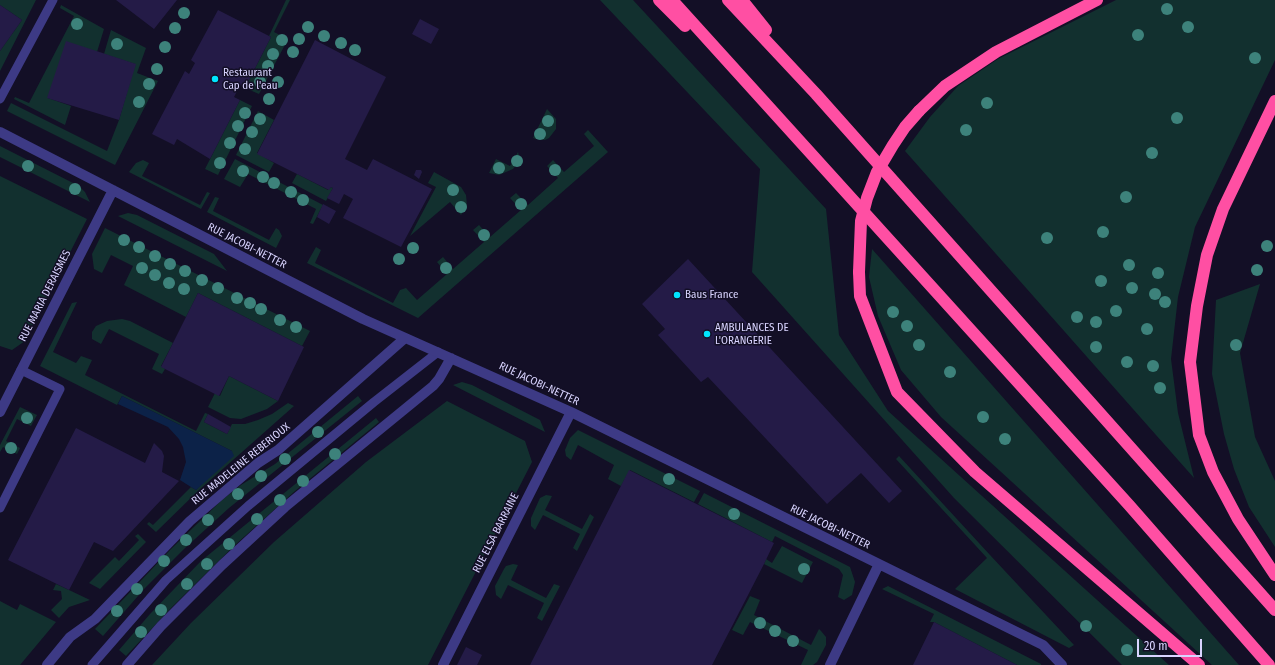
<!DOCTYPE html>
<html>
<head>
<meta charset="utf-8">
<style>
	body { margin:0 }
	#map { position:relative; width:1275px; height:665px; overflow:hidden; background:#130f26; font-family:"Fira Sans Condensed",sans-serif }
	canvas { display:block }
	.scale { position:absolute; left:1137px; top:639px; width:65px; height:18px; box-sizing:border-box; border:2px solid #d9d4ff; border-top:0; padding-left:5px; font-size:12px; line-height:14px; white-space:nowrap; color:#d9d4ff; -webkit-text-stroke:3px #130f26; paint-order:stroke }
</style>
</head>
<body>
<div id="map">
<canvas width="1275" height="665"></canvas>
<div class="scale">20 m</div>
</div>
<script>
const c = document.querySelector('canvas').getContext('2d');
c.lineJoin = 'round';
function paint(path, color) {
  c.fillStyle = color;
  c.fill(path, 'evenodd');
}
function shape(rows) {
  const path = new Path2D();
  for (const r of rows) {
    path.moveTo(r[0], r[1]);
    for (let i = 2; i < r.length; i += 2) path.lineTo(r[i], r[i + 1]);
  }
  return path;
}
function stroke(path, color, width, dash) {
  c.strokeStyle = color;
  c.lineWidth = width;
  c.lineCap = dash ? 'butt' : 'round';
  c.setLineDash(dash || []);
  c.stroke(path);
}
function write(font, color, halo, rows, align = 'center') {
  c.font = font + ' "Fira Sans Condensed",sans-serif';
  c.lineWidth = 3;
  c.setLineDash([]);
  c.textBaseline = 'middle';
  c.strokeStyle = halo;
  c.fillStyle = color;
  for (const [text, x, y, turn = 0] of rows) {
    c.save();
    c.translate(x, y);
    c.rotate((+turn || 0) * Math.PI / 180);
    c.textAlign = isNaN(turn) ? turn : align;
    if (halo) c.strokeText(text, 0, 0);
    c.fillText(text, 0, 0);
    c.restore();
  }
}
const green = shape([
	[0,0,36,0,0,71,0,51,22,20,0,5],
	[286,0,290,0,274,32,288,39,259,94,245,88,271,37,269,36],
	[600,0,633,0,826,209,839,335,888,411,1169,665,1122,665,954,498,752,272,760,169],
	[1116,0,1275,0,1275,60,1195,227,1178,297,1171,359,1178,413,1194,478,905,151,930,117,958,86,998,59],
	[61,5,104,29,97,52,48,98,71,106,65,125,14,99,15,97,29,103,74,16,60,8],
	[111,30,146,48,137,73,158,81,115,165,7,111,11,103,107,151,119,120,135,64,104,54],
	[240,100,252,106,218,175,205,169],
	[547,109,556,119,556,129,549,138,545,140,536,139,533,138],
	[258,111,274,120,257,153,274,163,269,172,236,155],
	[588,130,608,152,418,318,307,263,316,247,321,250,315,263,393,303,400,290,406,288,417,300,447,274,437,262,443,257,453,269,484,242,473,230,479,225,490,237,521,210,510,198,516,193,528,205,558,178,547,166,553,160,564,172,594,146,584,134],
	[0,146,79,186,85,192,90,202,0,157],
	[518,152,520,160,513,169,499,175,489,173,496,159,510,166],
	[235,159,323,205,313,224,310,223,316,209,248,174,240,187,224,179],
	[143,160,149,163,142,176,200,205,207,192,210,193,201,209,129,172,136,163],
	[434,172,461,187,466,195,467,205,461,215,450,202,410,236,436,187,428,183],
	[297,174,328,190,331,187,333,188,326,201,292,183],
	[0,176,87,219,25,341,12,350,0,346],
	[215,197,219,198,213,211,269,240,276,228,279,230,282,236,276,248,207,212],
	[128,213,137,215,214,254,227,271,118,216],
	[105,228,310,331,302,346,198,293,186,317,124,285,133,266,111,255,102,273,94,269,92,254],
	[872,249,1239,665,1212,665,941,417,901,370,878,316,869,277],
	[1260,284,1240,353,1255,437,1275,481,1275,547,1249,507,1234,469,1224,434,1212,374,1216,300],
	[77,302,53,352,76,363,81,356,92,360,85,375,196,431,205,413,208,414,204,422,227,434,232,424,245,424,258,420,272,414,288,403,294,406,198,491,156,532,147,524,149,522,153,525,191,487,196,490,232,451,122,396,117,405,40,366,72,303],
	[122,319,130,321,173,343,161,366,165,369,162,374,152,369,159,354,109,329,101,344,92,339,92,332,96,326,107,321],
	[229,376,278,401,267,409,241,419,230,418,208,407,215,393,220,396],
	[462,382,472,385,540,420,545,432,453,385],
	[358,396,362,401,229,508,184,549,145,588,103,636,95,629,171,549,222,500,241,485,275,464],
	[447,401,525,441,532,462,428,665,152,665,191,623,274,542,366,462],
	[20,407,37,415,31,426,17,419,6,441,20,448,17,454,3,447,0,452,0,445],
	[376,418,379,422,295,491,235,545,172,607,126,656,119,650,150,614,201,561],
	[578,430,700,491,694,502,630,470,621,486,608,479,614,465,578,445,571,460,566,456,565,450,570,438],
	[899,456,990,555,1074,645,1069,648,955,589,987,558,896,459],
	[704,493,850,567,855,582,852,595,844,600,838,597,843,575,839,569,775,536,772,542,698,504],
	[546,495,552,496,545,510,582,529,590,514,594,517,577,551,573,548,580,534,543,515,535,530,531,526,531,518,540,498],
	[138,534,146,542,100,589,89,583,115,557,119,561,139,540,135,536],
	[782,546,813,562,802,583,764,564,766,559,772,563],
	[513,564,518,565,511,580,546,598,554,584,560,586,542,621,537,618,544,603,508,585,501,599,496,595,495,586,504,569,506,566],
	[56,584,69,590,90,600,69,607,59,618,51,610,62,599,61,591,53,590],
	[888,586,1041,664,1041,665,1017,665,934,622,930,622,934,614,882,589],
	[750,596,760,600,754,615,811,645,819,629,821,631,826,637,826,645,817,662,813,665,801,665,808,650,750,622,743,635,732,630],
	[0,601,17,610,20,604,56,622,20,665,0,665]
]);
const water = shape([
	[122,396,232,451,234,456,196,490,191,487,180,480,186,462,183,447,179,439,168,427,118,404]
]);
const building = shape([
	[116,0,177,0,154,29],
	[0,5,22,20,0,51],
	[218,10,271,37,245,88,240,85,234,97,240,100,210,159,177,139,174,145,152,134,185,71,189,74,195,63,191,60],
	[420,19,439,29,431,44,412,34],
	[315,40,386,77,345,159,367,170,373,159,432,189,401,247,343,218,353,199,344,194,339,204,327,198,333,188,331,187,329,190,257,154],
	[66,41,136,64,119,120,47,98],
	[416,170,421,170,422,172,419,179,414,175],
	[323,204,336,211,329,224,317,217],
	[688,259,902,491,889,503,861,473,827,504,708,377,701,382,658,335,665,329,642,304],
	[198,293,304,347,278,401,229,376,219,396,161,367],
	[208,414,231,427,227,434,204,422],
	[76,428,145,463,154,443,162,451,164,456,162,472,179,481,113,551,94,542,69,590,8,560],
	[629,470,774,543,764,564,712,665,530,665],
	[934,622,1017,665,913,665],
	[466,647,482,655,477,665,457,665]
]);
const lane = shape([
	[0,99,53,0],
	[0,508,60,389,21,370],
	[92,665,166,580,248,506,374,402,438,352]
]);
const street = shape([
	[0,132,363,319,571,412,1043,645,1062,665],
	[0,412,113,190],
	[47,665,70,637,95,619,190,521,258,463,278,450,405,338],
	[127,665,161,626,222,565,285,507,433,386,439,379,451,358],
	[443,665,571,412],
	[830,665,879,564]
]);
const highway = shape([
	[659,0,685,26],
	[672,0,1129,505,1269,665],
	[728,0,816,94,1275,610],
	[742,0,766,30],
	[1275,101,1223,209,1207,255,1197,306,1190,362,1199,435,1213,472,1238,519,1275,575],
	[919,111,945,86,996,52,1097,0],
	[859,272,860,296,897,392,975,472,1199,665]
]);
const highwayBridge = shape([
	[859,272,861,221,867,198,877,172,893,145,905,127,919,111]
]);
const trees = [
	[1167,9],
	[184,13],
	[77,24],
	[308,27],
	[1188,27],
	[175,28],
	[1138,35],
	[324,36],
	[299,39],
	[282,40],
	[341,43],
	[117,44],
	[165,47],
	[355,50],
	[293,52],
	[273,54],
	[1255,58],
	[268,66],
	[157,69],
	[260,82],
	[278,82],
	[149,84],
	[269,99],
	[139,102],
	[987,103],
	[245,113],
	[1177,118],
	[260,119],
	[548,121],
	[238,126],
	[966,130],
	[252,132],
	[540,134],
	[230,143],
	[245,149],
	[1152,153],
	[517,161],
	[220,163],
	[28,166],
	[499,168],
	[555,170],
	[243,171],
	[263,177],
	[274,183],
	[75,189],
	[453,190],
	[291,192],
	[1126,197],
	[303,200],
	[521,204],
	[461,207],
	[1103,232],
	[484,235],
	[1047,238],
	[124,240],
	[1267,246],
	[139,247],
	[413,248],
	[155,256],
	[399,259],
	[170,264],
	[1129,265],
	[142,268],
	[446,268],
	[1257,270],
	[185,271],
	[1158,273],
	[155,275],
	[202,280],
	[1101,281],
	[169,283],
	[218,288],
	[1132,288],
	[184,289],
	[1155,294],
	[237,298],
	[1165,302],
	[250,303],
	[261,309],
	[1116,311],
	[893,312],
	[1077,317],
	[280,320],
	[1096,322],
	[907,326],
	[296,327],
	[1147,329],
	[919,345],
	[1236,345],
	[1096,347],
	[1127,362],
	[1153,366],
	[950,372],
	[1160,388],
	[983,417],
	[27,418],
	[318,432],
	[1005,439],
	[11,448],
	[335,454],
	[285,459],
	[261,476],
	[669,479],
	[303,481],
	[238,494],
	[280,500],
	[734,514],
	[257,519],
	[208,520],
	[186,540],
	[229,544],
	[164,561],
	[207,564],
	[804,569],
	[187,584],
	[137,589],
	[161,610],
	[117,611],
	[760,623],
	[1086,626],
	[775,631],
	[141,632],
	[793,641],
	[1127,650]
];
const markers = [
	[215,79,4,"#00e5ff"],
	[677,295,4,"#00e5ff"],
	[707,334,4,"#00e5ff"]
];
const poiNames = [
	["Restaurant",223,73],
	["Cap de l'eau",223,86],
	["Baus France",685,295],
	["AMBULANCES DE",715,328],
	["L'ORANGERIE",715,341]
];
const streetNames = [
	["RUE JACOBI-NETTER",247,246,27],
	["RUE MARIA DERAISMES",45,296,-63],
	["RUE JACOBI-NETTER",539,384,25],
	["RUE MADELEINE REBERIOUX",241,464,-39],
	["RUE JACOBI-NETTER",830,527,26],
	["RUE ELSA BARRAINE",496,533,-63]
];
paint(green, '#12302f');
paint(water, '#0c2248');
paint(building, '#241b47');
stroke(lane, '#3d3a85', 9);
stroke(street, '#3d3a85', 10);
stroke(highway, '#ff4fa3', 12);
stroke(highwayBridge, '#ff4fa3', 12);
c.fillStyle = '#3d827b';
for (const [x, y] of trees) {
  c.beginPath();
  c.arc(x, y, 6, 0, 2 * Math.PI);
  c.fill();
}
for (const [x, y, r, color] of markers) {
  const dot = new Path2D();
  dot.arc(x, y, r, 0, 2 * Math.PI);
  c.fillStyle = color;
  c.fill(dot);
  stroke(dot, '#130f26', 1.5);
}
write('11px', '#d9d4ff', '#130f26', poiNames, 'left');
write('11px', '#d9d4ff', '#130f26', streetNames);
</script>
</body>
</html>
